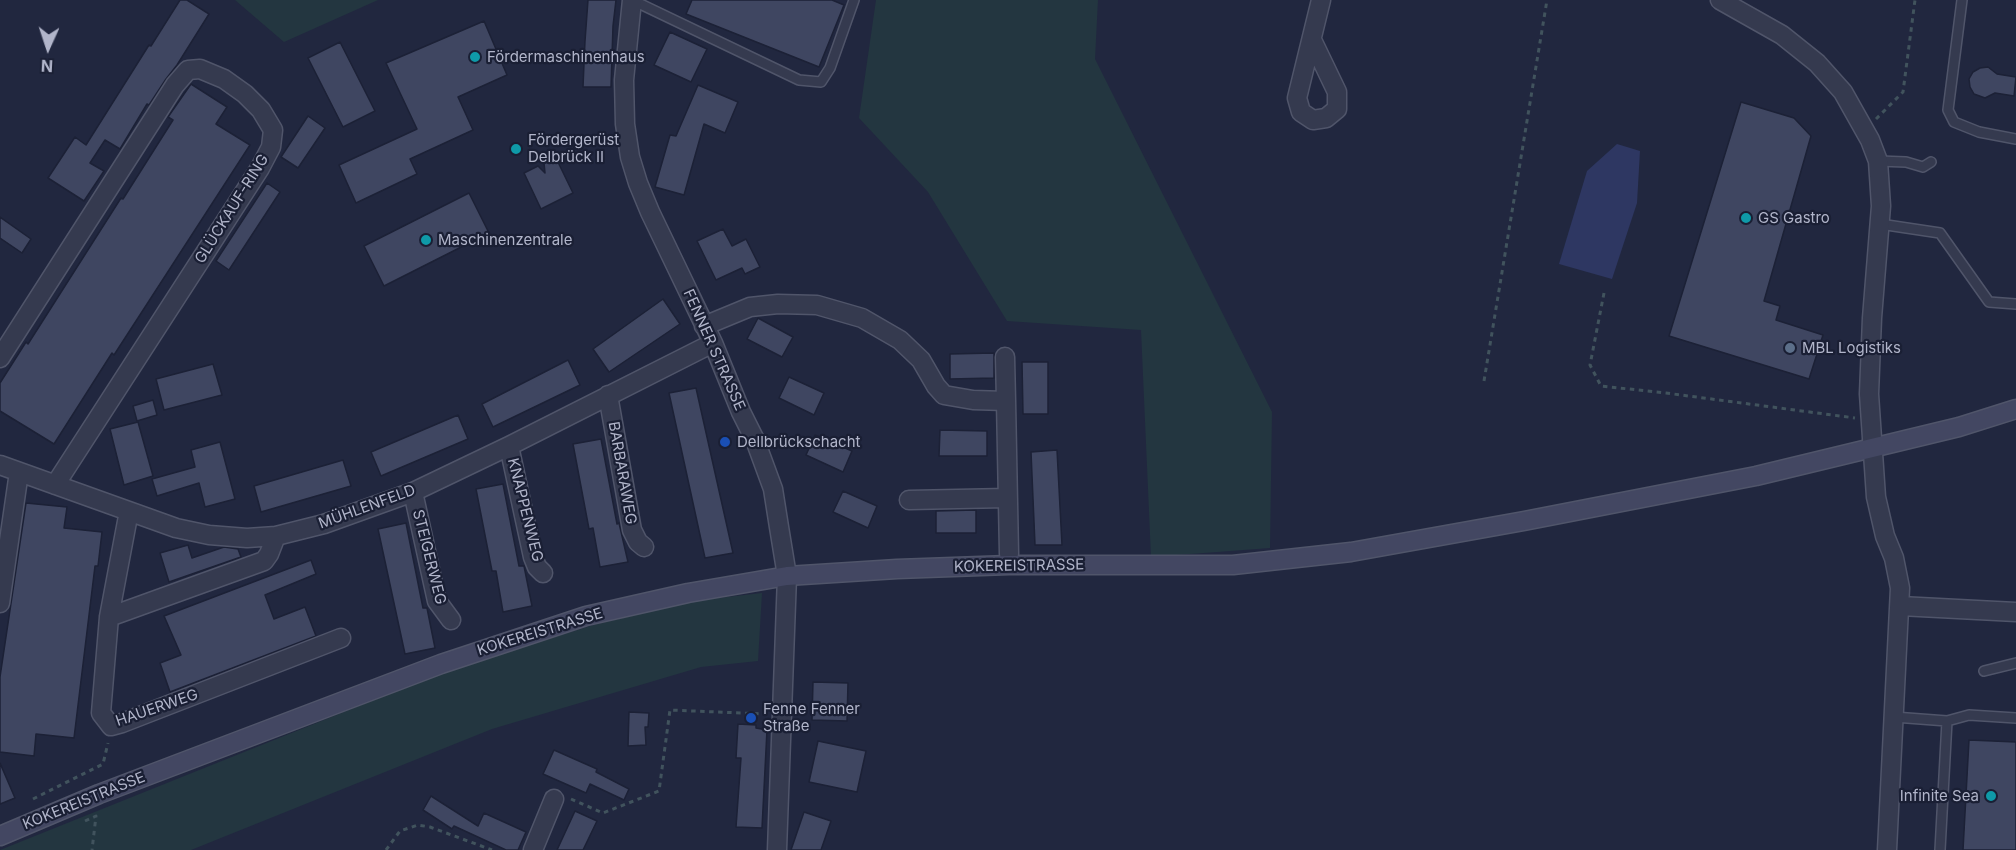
<!DOCTYPE html>
<html>
<head>
<meta charset="utf-8">
<style>
	body { margin:0 }
	#map { position:relative; width:2016px; height:850px; overflow:hidden; background:#21273f; font-family:Inter,sans-serif }
	canvas { display:block }
	.north { position:absolute; left:18px; top:18px; width:60px; height:60px; -webkit-text-stroke:4px #1a1f34; paint-order:stroke; rotate:183deg; font-size:16px; font-weight:700; line-height:24px; text-align:center; color:#b1b5ca }
	.north::after { content:''; display:block; margin:auto; width:21px; height:27px; background:#b1b5ca; clip-path:polygon(50% 0,100% 100%,50% 72%,0 100%) }
</style>
</head>
<body>
<div id="map">
<canvas width="2016" height="850"></canvas>
<div class="north">N</div>
</div>
<script>
const c = document.querySelector('canvas').getContext('2d');
c.lineJoin = 'round';
function paint(path, color) {
  c.fillStyle = color;
  c.fill(path, 'evenodd');
}
function shape(rows) {
  const path = new Path2D();
  for (const r of rows) {
    path.moveTo(r[0], r[1]);
    for (let i = 2; i < r.length; i += 2) path.lineTo(r[i], r[i + 1]);
  }
  return path;
}
function stroke(path, color, width, dash) {
  c.strokeStyle = color;
  c.lineWidth = width;
  c.lineCap = dash ? 'butt' : 'round';
  c.setLineDash(dash || []);
  c.stroke(path);
}
function write(font, color, halo, rows, align = 'center') {
  c.font = font + ' Inter,sans-serif';
  c.lineWidth = 4.5;
  c.setLineDash([]);
  c.textBaseline = 'middle';
  c.strokeStyle = halo;
  c.fillStyle = color;
  for (const [text, x, y, turn = 0] of rows) {
    c.save();
    c.translate(x, y);
    c.rotate((+turn || 0) * Math.PI / 180);
    c.textAlign = isNaN(turn) ? turn : align;
    if (halo) c.strokeText(text, 0, 0);
    c.fillText(text, 0, 0);
    c.restore();
  }
}
const green = shape([
	[235,0,378,0,284,42],
	[876,0,1098,0,1095,59,1272,412,1270,548,1151,557,1141,330,1007,321,928,192,859,118],
	[762,593,758,661,701,667,492,729,191,850,0,850,446,671,590,626,692,601]
]);
const water = shape([
	[1617,144,1640,151,1637,203,1612,279,1559,264,1587,171]
]);
const building = shape([
	[180,0,187,0,209,14,177,65,166,79,149,105,147,104,120,149,105,140,90,163,104,171,84,201,48,178,75,137,86,145,149,45,151,46,180,0],
	[588,0,616,0,613,26,611,87,583,87,585,41,588,0],
	[692,0,832,0,844,5,819,67,686,14,692,0],
	[484,21,507,75,458,97,473,130,410,159,417,174,356,203,339,165,417,129,386,63,484,21],
	[670,32,707,49,691,82,654,65,670,32],
	[340,42,375,111,343,127,308,58,340,42],
	[1988,67,1997,74,2016,77,2014,96,1995,93,1985,98,1974,94,1970,87,1969,79,1973,72,1980,68,1988,67],
	[191,84,227,107,216,124,250,145,114,355,112,353,54,444,0,411,0,383,26,342,28,344,121,198,123,199,173,120,168,117,191,84],
	[698,85,738,102,725,133,704,124,684,195,655,187,670,135,676,136,698,85],
	[1741,102,1794,118,1811,136,1764,301,1780,306,1776,320,1823,335,1809,379,1669,336,1741,102],
	[308,116,325,128,298,168,281,157,308,116],
	[556,158,573,193,541,209,524,173,538,166,545,173,544,163,556,158],
	[267,183,280,192,229,270,216,261,267,183],
	[469,193,489,233,384,286,364,246,469,193],
	[0,217,31,239,22,253,0,238,0,217],
	[723,229,732,246,746,239,760,267,745,274,742,268,716,280,697,241,723,229],
	[663,299,680,324,609,372,593,349,663,299],
	[758,318,793,337,782,357,747,339,758,318],
	[994,353,994,378,950,379,950,354,994,353],
	[568,360,580,385,493,427,482,404,568,360],
	[1022,362,1048,362,1048,414,1023,414,1022,362],
	[213,364,222,395,164,410,156,379,213,364],
	[789,377,824,393,814,415,779,398,789,377],
	[696,388,733,553,705,558,669,393,696,388],
	[153,400,157,415,137,421,133,406,153,400],
	[458,415,468,439,381,476,371,452,458,415],
	[138,422,153,476,124,485,110,429,138,422],
	[940,430,987,431,987,456,939,456,940,430],
	[815,435,852,451,843,472,806,455,815,435],
	[601,439,617,524,619,523,628,562,600,567,593,528,589,529,573,444,601,439],
	[220,442,235,499,205,507,199,483,157,496,152,479,195,467,191,450,220,442],
	[1057,450,1062,545,1035,545,1031,452,1057,450],
	[343,460,351,486,261,512,254,486,343,460],
	[503,484,519,566,524,566,532,606,503,612,496,571,492,571,476,489,503,484],
	[843,491,877,506,868,528,833,512,843,491],
	[26,503,67,507,64,528,102,532,98,566,95,566,74,738,36,734,34,756,0,752,0,677,26,503],
	[976,510,976,533,936,533,936,511,976,510],
	[406,523,423,608,427,608,435,648,405,654,378,529,406,523],
	[188,545,192,558,224,547,238,549,241,557,169,582,160,553,188,545],
	[311,560,316,574,265,595,274,619,305,607,316,636,170,692,160,663,181,655,164,616,311,560],
	[813,682,848,683,847,721,812,720,813,682],
	[629,712,649,713,648,727,645,727,646,745,628,746,629,712],
	[738,724,756,725,756,728,767,730,762,828,736,827,741,758,736,758,738,724],
	[1969,740,2016,742,2016,850,1963,850,1969,740],
	[818,741,866,751,857,792,809,782,818,741],
	[554,750,597,769,596,772,629,789,624,800,590,784,586,793,543,774,554,750],
	[0,763,15,798,0,804,0,763],
	[431,796,478,826,484,813,526,832,518,850,506,850,454,826,452,829,423,810,431,796],
	[575,811,597,821,583,850,557,850,575,811],
	[804,812,831,821,821,850,791,850,804,812]
]);
const path = shape([
	[1876,119,1903,92,1915,0],
	[1604,293,1590,365,1601,386,1666,393,1855,418],
	[1484,381,1547,0],
	[33,799,103,764,108,743],
	[571,799,603,813,659,791,670,710,766,714],
	[85,821,96,816,92,850],
	[386,850,400,831,418,825,430,827,492,850]
]);
const lane = shape([
	[632,0,799,80,821,82,830,68,854,0],
	[1962,0,1948,110,1954,122,1979,132,2016,139],
	[1878,161,1906,162,1923,167,1931,162],
	[1880,224,1940,233,1989,302,2016,304],
	[1984,671,2016,663],
	[1894,717,1947,721,1969,715,2016,718],
	[1940,850,1947,721]
]);
const street = shape([
	[632,0,624,80,625,124,630,157,638,183,650,212,713,343,741,412,755,440,773,489,779,527,787,576,777,850],
	[1720,0,1782,35,1817,63,1843,92,1870,140,1878,161,1881,206,1872,318,1869,394,1876,497,1885,536,1894,558,1900,588,1887,850],
	[1312,40,1337,92,1337,109,1326,118,1313,120,1301,112,1297,98,1321,0],
	[704,326,750,307,778,304,817,305,862,318,900,340,921,360,936,386,944,395,973,400,1006,401,1009,554],
	[1005,357,1006,401],
	[0,358,175,85,188,70,200,69,224,79,245,94,261,110,273,130,271,147,260,168,55,485],
	[608,395,632,530,638,542,644,547],
	[509,446,533,557,537,567,543,573],
	[0,465,176,528,209,535,247,538,276,536,324,524,413,492,509,446,713,343],
	[413,492,437,601,451,620],
	[909,500,1007,498],
	[129,511,109,617,101,713,111,726,122,723,341,638],
	[0,603,19,472],
	[1900,606,2016,612],
	[109,617,264,561,269,554,276,536],
	[533,850,554,799]
]);
const secondary = shape([
	[0,836,99,794,441,664,586,616,688,593,787,576,897,569,1009,565,1233,565,1351,552,1524,521,1756,476,1959,427,2016,409]
]);
const markers = [
	[475,57,6,"#0f9aa8"],
	[516,149,6,"#0f9aa8"],
	[1746,218,6,"#0f9aa8"],
	[426,240,6,"#0f9aa8"],
	[1790,348,6,"#5c6f8a"],
	[725,442,6,"#1a4fb4"],
	[751,718,6,"#1a4fb4"],
	[1991,796,6,"#0f9aa8"]
];
const poiNames = [
	["Fördermaschinenhaus",487,57],
	["Fördergerüst",528,140],
	["Delbrück II",528,157],
	["GS Gastro",1758,218],
	["Maschinenzentrale",438,240],
	["MBL Logistiks",1802,348],
	["Dellbrückschacht",737,442],
	["Fenne Fenner",763,709],
	["Straße",763,726],
	["Infinite Sea",1979,796,"right"]
];
const streetNames = [
	["GLÜCKAUF-RING",232,209,-58],
	["FENNER STRASSE",714,350,66],
	["BARBARAWEG",622,473,80],
	["MÜHLENFELD",367,507,-20],
	["KNAPPENWEG",525,510,76],
	["STEIGERWEG",429,557,76],
	["KOKEREISTRASSE",1019,566,-1],
	["KOKEREISTRASSE",540,632,-17],
	["HAUERWEG",157,708,-19],
	["KOKEREISTRASSE",84,801,-22]
];
paint(green, '#233640');
paint(water, '#2e3762');
paint(building, '#3f4661');
stroke(building, '#1c2136', 1.5);
stroke(lane, '#50556a', 12);
stroke(street, '#50556a', 21);
stroke(secondary, '#50556a', 21);
stroke(path, '#41535d', 3, [4.5, 4.5]);
stroke(lane, '#353a4f', 9);
stroke(street, '#353a4f', 18);
stroke(secondary, '#434762', 18);
for (const [x, y, r, color] of markers) {
  const dot = new Path2D();
  dot.arc(x, y, r, 0, 2 * Math.PI);
  c.fillStyle = color;
  c.fill(dot);
  stroke(dot, '#1a1f34', 2);
}
write('15px', '#b1b5ca', '#1a1f34', poiNames, 'left');
write('15px', '#b1b5ca', '#1a1f34', streetNames);
</script>
</body>
</html>
